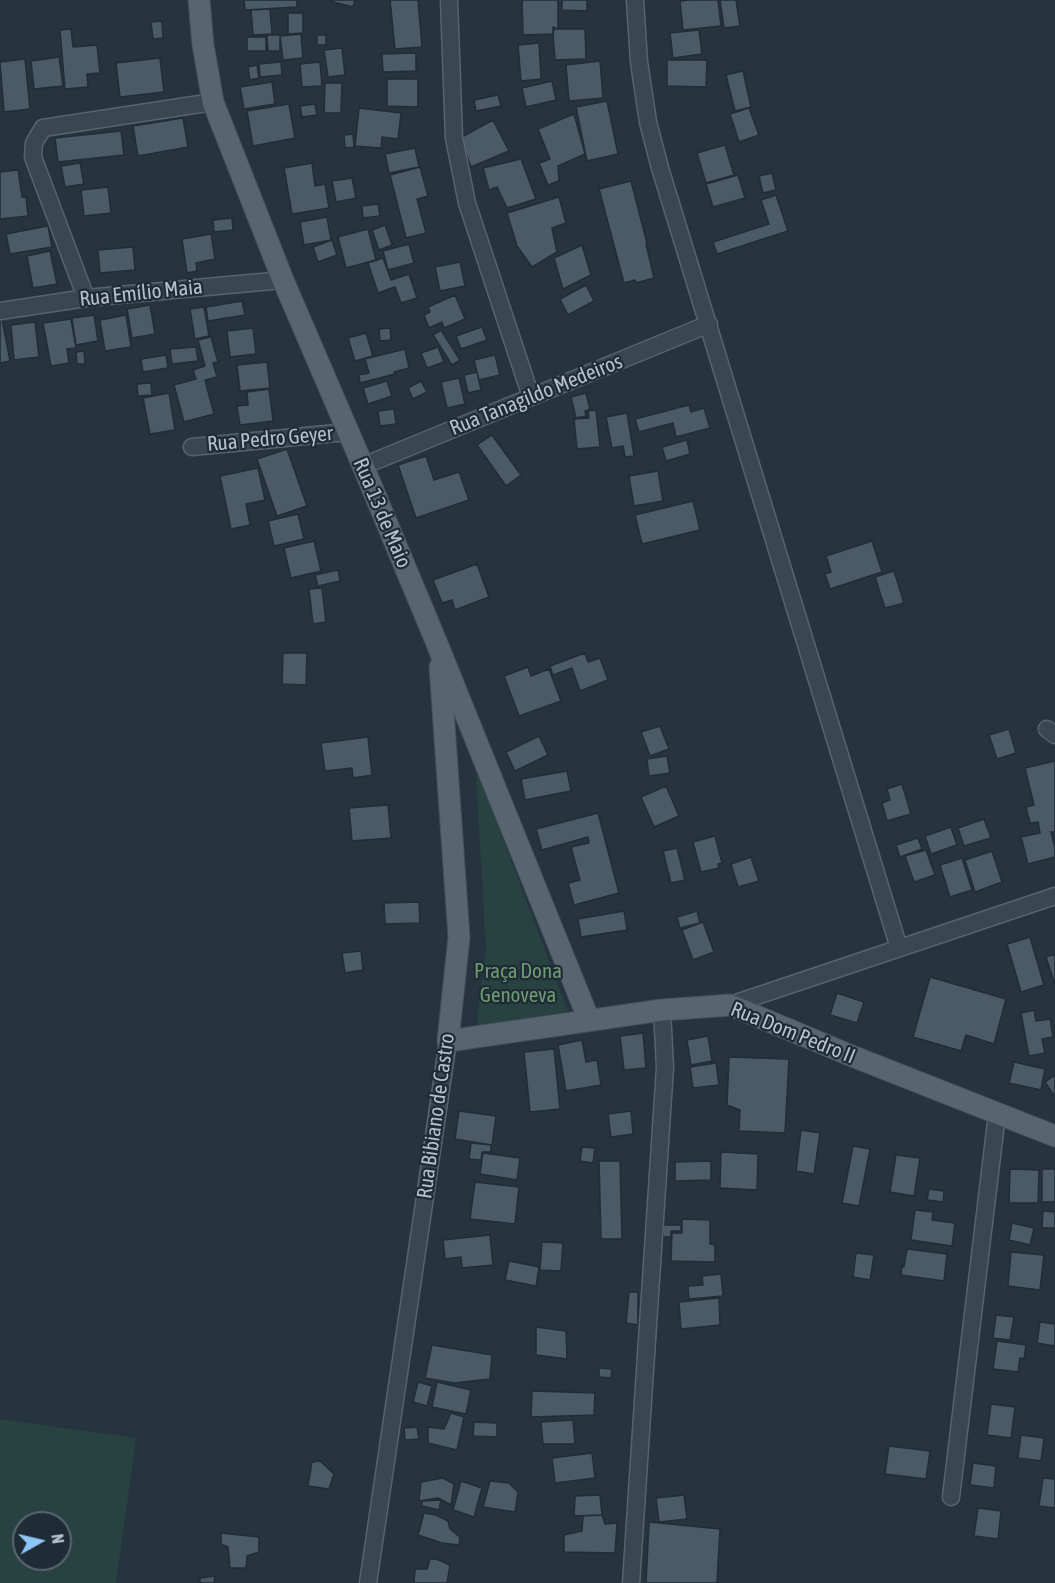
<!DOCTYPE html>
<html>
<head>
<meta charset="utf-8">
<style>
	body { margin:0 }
	#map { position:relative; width:1055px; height:1583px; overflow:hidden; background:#263440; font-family:"Asap Condensed",sans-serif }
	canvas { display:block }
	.north { position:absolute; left:12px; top:1511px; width:60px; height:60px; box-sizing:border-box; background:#1f2b35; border:2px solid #5b6771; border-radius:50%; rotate:82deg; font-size:16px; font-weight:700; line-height:24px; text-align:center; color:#b6c0ca }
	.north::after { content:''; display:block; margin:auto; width:21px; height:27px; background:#8fc4f7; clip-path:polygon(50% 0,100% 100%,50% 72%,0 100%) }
</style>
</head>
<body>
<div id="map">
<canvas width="1055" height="1583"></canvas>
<div class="north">N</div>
</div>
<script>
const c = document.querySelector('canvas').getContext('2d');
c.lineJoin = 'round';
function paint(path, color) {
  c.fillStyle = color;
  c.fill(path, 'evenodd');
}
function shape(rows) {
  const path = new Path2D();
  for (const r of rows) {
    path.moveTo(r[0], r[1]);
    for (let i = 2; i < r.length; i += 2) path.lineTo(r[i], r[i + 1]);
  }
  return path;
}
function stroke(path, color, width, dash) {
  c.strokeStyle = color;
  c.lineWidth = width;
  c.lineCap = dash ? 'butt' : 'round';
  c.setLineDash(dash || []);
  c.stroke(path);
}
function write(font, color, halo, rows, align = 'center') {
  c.font = font + ' "Asap Condensed",sans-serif';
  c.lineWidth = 4.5;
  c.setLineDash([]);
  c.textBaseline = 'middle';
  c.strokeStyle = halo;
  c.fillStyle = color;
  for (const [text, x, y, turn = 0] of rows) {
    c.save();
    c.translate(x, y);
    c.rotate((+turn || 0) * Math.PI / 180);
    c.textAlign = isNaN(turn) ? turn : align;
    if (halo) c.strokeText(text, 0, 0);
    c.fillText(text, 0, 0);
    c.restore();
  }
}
const green = shape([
	[476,775,479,775,568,1011,478,1027,477,1018,486,950],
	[0,1419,136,1438,116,1583,0,1583],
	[24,1523,60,1523,60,1559,24,1559]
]);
const building = shape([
	[244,0,297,0,297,7,245,10,244,0],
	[325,0,355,0,353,7,325,0],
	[390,0,418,0,422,47,395,49,390,0],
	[522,0,558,0,558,29,553,27,553,34,523,35,522,0],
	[562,0,587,0,587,11,562,10,562,0],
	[690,0,718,0,721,26,683,30,680,1,690,0],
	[720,0,736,0,740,26,724,28,720,0],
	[270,9,272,34,253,35,251,10,270,9],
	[288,13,303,13,303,33,288,34,288,13],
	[162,21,163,38,153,39,151,22,162,21],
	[71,29,73,47,97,45,100,73,87,74,88,87,65,89,60,30,71,29],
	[554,29,585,29,586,59,555,60,553,34,554,29],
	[699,30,702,54,673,58,670,33,699,30],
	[301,34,303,58,283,60,280,36,301,34],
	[267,35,280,35,280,51,268,51,267,35],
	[317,35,326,35,326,45,317,45,317,35],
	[247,37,266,37,266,51,247,51,247,37],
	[539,43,541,79,521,81,518,45,539,43],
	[342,48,345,75,328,77,324,50,342,48],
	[416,53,416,71,383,72,382,54,416,53],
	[59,57,63,86,34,89,31,61,59,57],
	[160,58,164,92,120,97,116,63,160,58],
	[25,59,30,109,4,112,0,62,25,59],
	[667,60,707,60,706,87,667,86,667,60],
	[600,61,603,98,569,101,566,65,600,61],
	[281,62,282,75,260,77,259,64,281,62],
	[320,62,322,86,302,87,300,64,320,62],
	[257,65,259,78,250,80,248,67,257,65],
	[743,71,751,107,735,111,726,75,743,71],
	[387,79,418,79,418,107,387,106,387,79],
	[552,81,556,100,526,107,522,88,552,81],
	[272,82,275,104,244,109,240,87,272,82],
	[325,83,342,83,341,113,324,113,325,83],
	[498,95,501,106,476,111,474,100,498,95],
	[607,101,618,154,587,161,576,107,607,101],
	[289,104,295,138,253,146,247,111,289,104],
	[315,104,317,115,302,117,300,106,315,104],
	[359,108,401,113,398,139,382,137,381,148,355,146,359,108],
	[749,108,759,135,739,142,730,114,749,108],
	[574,114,585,154,558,166,559,181,548,185,539,163,550,159,538,129,574,114],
	[183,118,188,147,138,156,133,126,183,118],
	[493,120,509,151,471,167,460,138,493,120],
	[121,131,124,155,58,162,55,138,121,131],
	[353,134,354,147,345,148,344,135,353,134],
	[725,145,734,175,706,183,697,153,725,145],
	[415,148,419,167,389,173,385,154,415,148],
	[521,159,536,199,507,208,497,187,489,190,483,168,521,159],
	[80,163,84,184,65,187,61,166,80,163],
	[312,163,315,186,325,184,329,208,292,214,284,168,312,163],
	[420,167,428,196,417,199,426,233,406,238,390,175,420,167],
	[18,170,22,197,26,197,28,216,0,219,0,172,18,170],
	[772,173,776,190,763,193,759,176,772,173],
	[738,175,745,198,713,207,706,184,738,175],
	[352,178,356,198,336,202,332,181,352,178],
	[631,181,647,243,646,244,654,278,636,283,635,280,624,283,599,189,631,181],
	[108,187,111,213,84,216,81,190,108,187],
	[776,195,788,231,717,254,713,242,769,224,761,200,776,195],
	[559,197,566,223,552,228,557,252,532,267,517,246,507,213,559,197],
	[378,204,380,216,363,218,362,206,378,204],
	[327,217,331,240,304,245,300,222,327,217],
	[232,218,233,230,214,232,213,220,232,218],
	[385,225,392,245,379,250,372,230,385,225],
	[48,226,52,247,10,254,6,234,48,226],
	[368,229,376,260,346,268,338,237,368,229],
	[211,234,215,259,196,263,197,271,187,273,182,239,211,234],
	[332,240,337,255,318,262,313,247,332,240],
	[409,244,414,263,388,270,383,251,409,244],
	[582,245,591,275,563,289,554,258,582,245],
	[133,247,135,270,100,273,98,250,133,247],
	[50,251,57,284,33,288,27,256,50,251],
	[383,258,391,280,409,274,417,298,401,303,395,287,378,293,368,263,383,258],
	[460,262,465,286,440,291,435,267,460,262],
	[586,285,594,301,568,315,560,299,586,285],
	[455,295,465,319,444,328,442,322,429,328,424,315,430,312,428,307,455,295],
	[242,301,245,315,208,321,206,307,242,301],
	[150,305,155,334,132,338,127,309,150,305],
	[204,307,209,336,195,339,190,309,204,307],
	[94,315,98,341,76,345,72,318,94,315],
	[126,315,131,347,105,351,100,320,126,315],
	[0,319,2,319,10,361,0,363,0,319],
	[71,319,76,348,67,349,69,363,51,366,43,323,71,319],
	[35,322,39,357,14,360,11,325,35,322],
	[482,327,487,340,461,349,456,336,482,327],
	[253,328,256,354,230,357,227,331,253,328],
	[390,328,391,340,380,341,379,329,390,328],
	[441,330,460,360,452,365,433,335,441,330],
	[366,333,373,356,355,361,348,338,366,333],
	[211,337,218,362,213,363,217,377,205,380,214,414,184,422,174,385,196,379,193,370,205,366,198,340,211,337],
	[196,347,198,361,172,364,170,349,196,347],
	[438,347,444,362,427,368,421,353,438,347],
	[405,349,409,368,394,372,395,374,360,383,359,375,369,373,365,359,405,349],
	[84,351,85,364,77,364,76,352,84,351],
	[166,355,168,368,143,372,141,359,166,355],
	[495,355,500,375,479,380,474,360,495,355],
	[267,362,270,388,240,391,237,365,267,362],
	[477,372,481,390,468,393,464,375,477,372],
	[459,378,465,404,447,408,441,382,459,378],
	[387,381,392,396,368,404,363,388,387,381],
	[421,381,427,392,413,399,408,388,421,381],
	[151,383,152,395,138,396,137,384,151,383],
	[269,389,273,421,240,425,237,406,248,405,247,392,269,389],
	[169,393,175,430,150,434,143,398,169,393],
	[586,393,590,409,585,411,586,416,576,418,571,397,586,393],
	[689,405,691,412,704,408,710,428,676,437,673,423,639,432,635,419,689,405],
	[394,409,396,424,380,426,378,411,394,409],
	[596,410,600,447,577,449,574,419,589,418,588,411,596,410],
	[627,413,634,456,625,457,623,446,612,448,606,417,627,413],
	[492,435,521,475,506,486,477,445,492,435],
	[687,440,690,454,666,461,662,447,687,440],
	[287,449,307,506,277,516,257,459,287,449],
	[426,456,434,480,459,472,469,500,416,518,398,465,426,456],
	[258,468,265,500,246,504,250,525,231,529,220,476,258,468],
	[658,471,663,501,634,506,629,476,658,471],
	[693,501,700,530,642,544,635,515,693,501],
	[298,514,304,539,274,546,268,521,298,514],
	[314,541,321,571,291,578,284,548,314,541],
	[872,541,882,572,830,589,825,574,831,572,826,556,872,541],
	[477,564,489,597,455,610,452,600,442,603,433,580,477,564],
	[338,570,340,581,318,586,315,575,338,570],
	[894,571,904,603,885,608,875,577,894,571],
	[322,588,326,622,313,624,309,589,322,588],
	[283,653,307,653,306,685,282,684,283,653],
	[585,653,588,662,600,658,608,680,580,691,572,668,553,675,550,666,585,653],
	[528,667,531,676,549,669,561,701,519,716,504,676,528,667],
	[660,726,669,749,650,756,641,732,660,726],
	[1009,729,1016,753,997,759,989,735,1009,729],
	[539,736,548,755,515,771,506,752,539,736],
	[368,737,372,775,353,778,352,768,325,771,321,743,368,737],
	[667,756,670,773,649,776,647,759,667,756],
	[1055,761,1055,832,1051,832,1055,848,1055,857,1028,864,1021,837,1040,833,1038,822,1030,823,1026,807,1034,805,1025,768,1055,761],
	[567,771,571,791,525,800,521,779,567,771],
	[902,784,911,814,887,821,882,803,890,800,887,789,902,784],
	[666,786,679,816,654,827,641,797,666,786],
	[388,805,391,838,352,841,349,808,388,805],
	[598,813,619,893,574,905,568,883,580,880,571,847,589,843,588,837,542,850,536,829,598,813],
	[984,819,991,838,964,846,958,828,984,819],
	[951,827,957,845,931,854,925,836,951,827],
	[715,836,722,863,718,864,719,868,701,872,693,842,715,836],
	[918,838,922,849,900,857,896,845,918,838],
	[677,848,685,880,671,883,663,851,677,848],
	[926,850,935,875,914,882,905,856,926,850],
	[992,851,1002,882,975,892,965,860,992,851],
	[751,857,759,881,738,887,731,864,751,857],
	[962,858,972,890,950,897,940,865,962,858],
	[419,902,420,923,385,924,384,903,419,902],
	[624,911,627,930,581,937,578,919,624,911],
	[697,911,700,923,680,928,677,917,697,911],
	[703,922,714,952,693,960,682,930,703,922],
	[1030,937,1044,985,1021,992,1007,944,1030,937],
	[361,951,363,970,345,973,342,953,361,951],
	[1055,954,1055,985,1046,957,1055,954],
	[930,977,1006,999,994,1044,966,1035,961,1051,913,1037,930,977],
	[837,993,864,1002,857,1023,830,1015,837,993],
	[1034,1010,1036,1021,1050,1019,1053,1037,1042,1039,1045,1053,1029,1056,1021,1013,1034,1010],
	[643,1033,646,1068,624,1070,620,1036,643,1033],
	[708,1036,712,1061,691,1065,687,1040,708,1036],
	[582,1040,586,1062,597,1060,601,1085,566,1091,558,1045,582,1040],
	[554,1049,560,1109,530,1112,524,1052,554,1049],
	[729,1057,789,1059,785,1133,739,1131,740,1110,727,1105,729,1057],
	[1014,1062,1045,1069,1041,1090,1009,1083,1014,1062],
	[716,1063,719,1085,693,1088,690,1067,716,1063],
	[1055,1075,1055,1097,1045,1082,1055,1075],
	[459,1111,496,1116,492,1145,455,1139,459,1111],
	[631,1111,633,1134,611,1137,608,1114,631,1111],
	[801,1130,820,1133,814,1174,796,1171,801,1130],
	[471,1143,491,1145,491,1152,482,1152,481,1160,469,1159,471,1143],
	[853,1146,870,1149,859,1206,842,1203,853,1146],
	[582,1147,595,1148,593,1163,580,1161,582,1147],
	[721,1152,758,1154,757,1190,720,1188,721,1152],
	[483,1153,520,1158,517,1180,480,1174,483,1153],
	[896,1155,920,1158,914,1196,890,1192,896,1155],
	[599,1161,620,1161,622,1239,601,1239,599,1161],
	[711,1161,711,1180,675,1181,675,1162,711,1161],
	[1010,1169,1039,1170,1038,1203,1009,1203,1010,1169],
	[1042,1169,1055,1169,1055,1202,1042,1202,1042,1169],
	[475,1182,519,1187,515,1224,470,1219,475,1182],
	[929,1189,944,1191,943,1202,927,1200,929,1189],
	[915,1210,933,1212,932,1220,955,1223,952,1246,911,1240,915,1210],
	[1043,1211,1055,1212,1055,1228,1042,1228,1043,1211],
	[682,1219,710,1220,710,1244,715,1245,715,1262,671,1261,672,1233,682,1233,682,1219],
	[1012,1223,1034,1228,1030,1245,1009,1240,1012,1223],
	[663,1225,681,1225,681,1231,671,1231,671,1237,663,1237,663,1225],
	[490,1235,493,1265,462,1268,461,1257,445,1259,443,1240,490,1235],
	[542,1242,563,1243,561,1271,540,1270,542,1242],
	[907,1249,947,1254,944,1281,901,1275,902,1266,904,1267,907,1249],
	[1011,1252,1044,1255,1040,1290,1008,1286,1011,1252],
	[856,1253,874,1255,870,1280,853,1277,856,1253],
	[509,1261,539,1267,536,1286,505,1280,509,1261],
	[721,1274,723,1296,689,1299,688,1286,703,1285,702,1276,721,1274],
	[629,1292,638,1292,638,1325,626,1323,629,1292],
	[719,1298,720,1325,681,1329,679,1302,719,1298],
	[996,1315,1014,1317,1010,1340,993,1338,996,1315],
	[1040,1322,1055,1324,1055,1346,1037,1343,1040,1322],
	[536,1327,566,1331,567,1359,536,1355,536,1327],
	[997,1341,1026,1345,1024,1359,1020,1358,1018,1372,993,1369,997,1341],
	[432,1345,492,1355,490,1379,454,1383,425,1378,432,1345],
	[599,1368,612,1369,611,1378,599,1377,599,1368],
	[418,1382,432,1386,427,1406,413,1402,418,1382],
	[437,1382,471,1390,466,1414,432,1407,437,1382],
	[532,1391,595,1393,594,1415,531,1417,532,1391],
	[991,1404,1015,1407,1011,1438,987,1435,991,1404],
	[451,1413,464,1417,457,1450,428,1443,428,1427,444,1429,451,1413],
	[573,1420,575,1444,543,1444,541,1422,573,1420],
	[474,1422,497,1423,497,1437,473,1436,474,1422],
	[417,1427,419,1439,405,1440,404,1428,417,1427],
	[1021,1435,1044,1438,1041,1461,1018,1458,1021,1435],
	[889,1446,930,1451,926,1479,885,1474,889,1446],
	[592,1453,595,1478,555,1483,552,1458,592,1453],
	[320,1461,334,1474,329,1489,308,1486,312,1462,320,1461],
	[973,1463,996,1466,994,1488,970,1485,973,1463],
	[443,1478,454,1484,451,1505,438,1498,419,1501,421,1482,443,1478],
	[1043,1478,1055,1479,1055,1508,1039,1506,1043,1478],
	[461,1481,482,1488,474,1517,453,1510,461,1481],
	[490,1481,509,1483,518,1492,515,1512,483,1507,490,1481],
	[600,1495,602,1515,574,1516,575,1496,600,1495],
	[684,1495,687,1519,659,1522,656,1498,684,1495],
	[441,1500,439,1510,422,1506,422,1501,441,1500],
	[978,1508,1001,1511,998,1539,974,1536,978,1508],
	[424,1513,436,1515,448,1521,450,1529,460,1537,459,1545,442,1543,418,1535,424,1513],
	[602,1515,605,1524,617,1523,615,1553,564,1552,564,1535,582,1531,583,1516,602,1515],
	[649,1522,720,1529,717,1583,646,1583,649,1522],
	[221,1533,259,1537,259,1552,247,1556,246,1568,230,1568,228,1547,221,1544,221,1533],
	[430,1559,436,1559,450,1565,447,1583,414,1583,415,1569,427,1569,430,1559],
	[215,1576,214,1583,200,1583,200,1578,215,1576]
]);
const minor = shape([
	[449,0,454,138,467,203,531,397],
	[635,0,639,62,648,122,660,168,899,948],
	[86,298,33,157,34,143,43,128,213,102],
	[0,311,86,298,283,280],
	[192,447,347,432],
	[363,466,709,324],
	[1047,729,1055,735],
	[730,1005,1055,896],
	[951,1497,997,1114],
	[368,1583,448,1041],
	[631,1583,665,1067,662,1010]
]);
const major = shape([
	[199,0,203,45,213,102,283,280,363,466,438,646,589,1020],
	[440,667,459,937,448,1041,662,1010,730,1005,852,1056,1055,1136]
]);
const streetNames = [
	["Rua Emílio Maia",141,293,-6],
	["Rua Tanagildo Medeiros",536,395,-22],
	["Rua Pedro Geyer",270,439,-5],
	["Rua 13 de Maio",382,513,67],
	["Rua Dom Pedro II",793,1033,22],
	["Rua Bibiano de Castro",436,1116,-82]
];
const parkNames = [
	["Praça Dona",518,971],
	["Genoveva",518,995]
];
paint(green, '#284141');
paint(building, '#4a5a66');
stroke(building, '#212d37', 1.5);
stroke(minor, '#58636d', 19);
stroke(major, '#434f59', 23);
stroke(minor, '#3a4650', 16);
stroke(major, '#586570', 21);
write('21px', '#b6c0ca', '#1f2b35', streetNames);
write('21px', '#6e9b72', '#1f2b35', parkNames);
</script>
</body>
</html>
